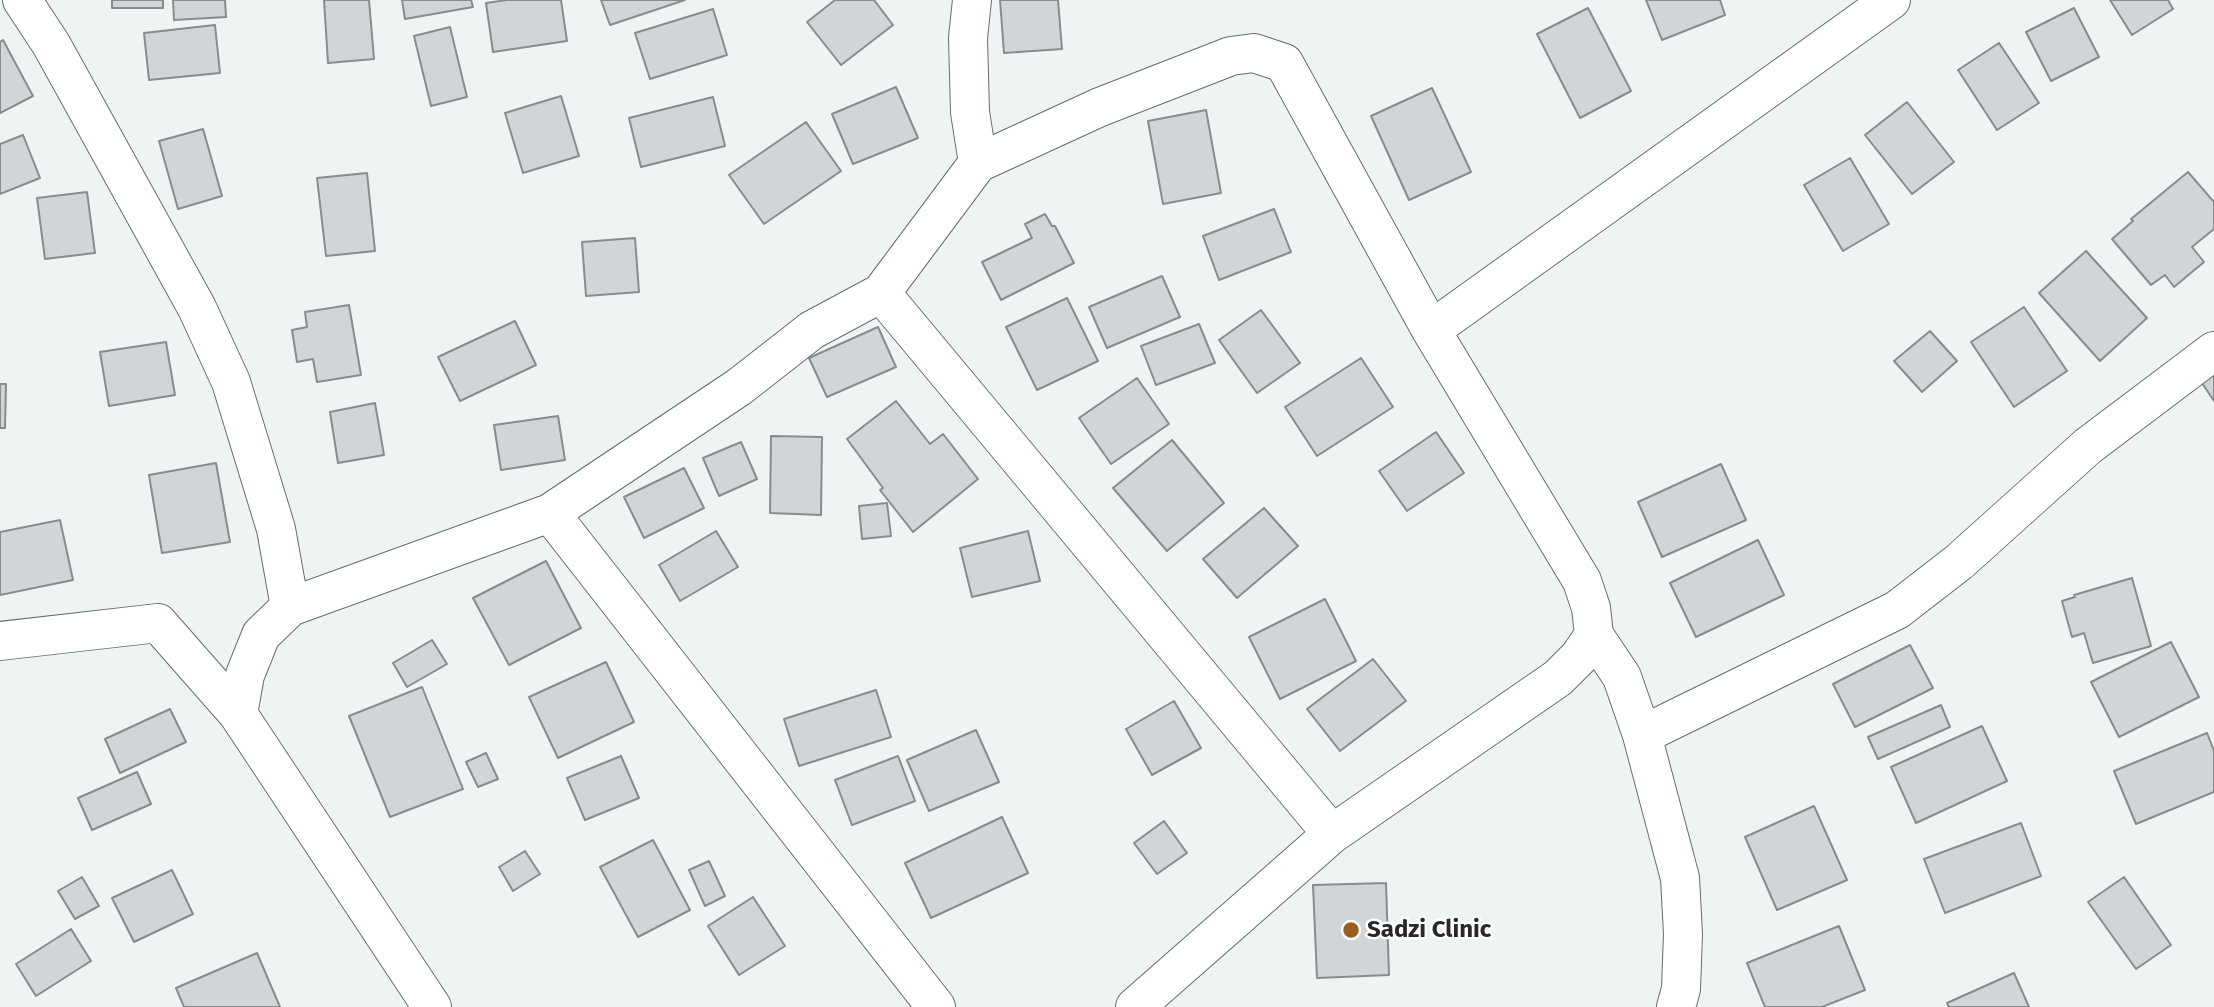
<!DOCTYPE html>
<html>
<head>
<meta charset="utf-8">
<style>
	body { margin:0 }
	canvas { display:block; background:#eef3f4 }
</style>
</head>
<body>
<canvas width="2214" height="1007"></canvas>
<script>
const c = document.querySelector('canvas').getContext('2d');
c.lineJoin = 'round';
function paint(path, color) {
  c.fillStyle = color;
  c.fill(path, 'evenodd');
}
function shape(rows) {
  const path = new Path2D();
  for (const r of rows) {
    path.moveTo(r[0], r[1]);
    for (let i = 2; i < r.length; i += 2) path.lineTo(r[i], r[i + 1]);
  }
  return path;
}
function stroke(path, color, width, dash) {
  c.strokeStyle = color;
  c.lineWidth = width;
  c.lineCap = dash ? 'butt' : 'round';
  c.setLineDash(dash || []);
  c.stroke(path);
}
function write(font, color, halo, rows, align = 'center') {
  c.font = font + ' "Fira Sans",sans-serif';
  c.lineWidth = 5;
  c.setLineDash([]);
  c.textBaseline = 'middle';
  c.strokeStyle = halo;
  c.fillStyle = color;
  for (const [text, x, y, turn = 0] of rows) {
    c.save();
    c.translate(x, y);
    c.rotate((+turn || 0) * Math.PI / 180);
    c.textAlign = isNaN(turn) ? turn : align;
    if (halo) c.strokeText(text, 0, 0);
    c.fillText(text, 0, 0);
    c.restore();
  }
}
const building = shape([
	[112,0,163,0,163,8,112,8,112,0],
	[173,0,225,0,226,17,174,20,173,0],
	[324,0,369,0,374,59,328,63,324,0],
	[402,0,471,0,473,7,405,19,402,0],
	[507,0,561,0,567,41,493,52,486,3,507,0],
	[601,0,685,0,610,25,601,0],
	[835,0,874,0,893,25,841,65,807,22,835,0],
	[1000,0,1058,0,1062,49,1004,53,1000,0],
	[1646,0,1720,0,1725,15,1662,40,1646,0],
	[2110,0,2168,0,2173,9,2132,35,2110,0],
	[1588,8,1631,91,1580,118,1537,34,1588,8],
	[2074,8,2099,57,2051,81,2026,32,2074,8],
	[713,9,727,55,650,79,635,33,713,9],
	[215,25,220,73,149,80,144,33,215,25],
	[450,27,467,97,431,106,414,36,450,27],
	[3,40,33,96,0,113,0,42,3,40],
	[1999,43,2039,103,1997,130,1958,70,1999,43],
	[896,87,918,138,853,164,832,114,896,87],
	[1432,88,1471,172,1409,200,1371,116,1432,88],
	[561,96,579,156,523,173,505,113,561,96],
	[713,97,725,146,641,167,629,118,713,97],
	[1907,102,1954,162,1912,194,1865,135,1907,102],
	[1206,110,1221,193,1163,204,1148,121,1206,110],
	[806,122,841,171,764,224,729,175,806,122],
	[203,129,222,196,178,209,159,141,203,129],
	[23,135,40,178,0,194,0,144,23,135],
	[1850,158,1889,224,1843,251,1804,185,1850,158],
	[2188,172,2214,202,2214,229,2192,247,2204,262,2174,287,2165,275,2151,285,2112,239,2133,221,2131,219,2188,172],
	[367,173,375,251,326,256,317,178,367,173],
	[87,192,95,253,45,259,37,198,87,192],
	[1274,209,1291,252,1219,280,1203,236,1274,209],
	[1045,214,1052,226,1055,226,1074,263,1001,300,982,262,1032,238,1025,224,1045,214],
	[635,238,639,292,586,296,582,242,635,238],
	[2086,251,2147,318,2100,361,2039,293,2086,251],
	[1162,276,1180,317,1107,348,1089,307,1162,276],
	[1067,298,1098,361,1037,390,1006,327,1067,298],
	[349,305,361,375,317,382,313,359,297,362,292,330,307,327,305,312,349,305],
	[2024,307,2067,371,2014,407,1971,342,2024,307],
	[1261,310,1300,363,1257,393,1219,340,1261,310],
	[515,321,536,365,460,401,438,357,515,321],
	[1199,324,1215,363,1156,385,1141,346,1199,324],
	[878,327,896,367,827,397,809,358,878,327],
	[1930,331,1957,361,1922,392,1894,361,1930,331],
	[166,342,175,395,109,406,100,352,166,342],
	[2214,357,2214,401,2194,371,2214,357],
	[1361,358,1393,407,1317,456,1285,407,1361,358],
	[1137,378,1169,424,1111,464,1079,418,1137,378],
	[0,384,6,384,5,428,0,428,0,384],
	[896,401,930,444,943,434,978,479,913,532,880,490,883,488,847,439,896,401],
	[375,403,384,455,338,463,330,412,375,403],
	[558,416,565,460,501,470,494,425,558,416],
	[1436,432,1464,473,1407,511,1379,471,1436,432],
	[771,436,822,437,821,515,770,513,771,436],
	[1172,440,1224,503,1167,551,1113,488,1172,440],
	[741,442,757,479,719,496,703,458,741,442],
	[216,463,230,542,162,553,149,475,216,463],
	[1721,464,1746,520,1662,557,1638,502,1721,464],
	[684,468,704,508,644,538,624,497,684,468],
	[887,503,891,536,862,539,859,506,887,503],
	[1264,508,1298,546,1237,598,1203,559,1264,508],
	[60,520,73,580,0,595,0,532,60,520],
	[716,531,738,567,680,601,659,565,716,531],
	[1028,531,1040,581,972,597,960,548,1028,531],
	[1758,540,1784,595,1696,637,1670,583,1758,540],
	[546,561,581,628,509,665,473,598,546,561],
	[2132,578,2151,646,2093,663,2084,633,2072,637,2062,601,2075,597,2074,595,2132,578],
	[1325,599,1356,661,1280,699,1249,637,1325,599],
	[432,640,447,664,407,687,393,663,432,640],
	[2171,642,2199,697,2119,737,2091,682,2171,642],
	[1910,645,1933,688,1855,727,1833,684,1910,645],
	[1373,659,1406,701,1340,751,1307,709,1373,659],
	[606,662,634,722,558,758,529,697,606,662],
	[422,687,463,789,390,817,349,716,422,687],
	[876,690,891,737,799,766,784,719,876,690],
	[1174,701,1201,748,1152,775,1126,729,1174,701],
	[1941,705,1950,727,1878,759,1868,737,1941,705],
	[170,709,186,742,120,773,105,739,170,709],
	[1982,726,2007,781,1916,823,1891,767,1982,726],
	[976,730,999,782,929,811,907,760,976,730],
	[2207,733,2214,751,2214,792,2136,824,2114,771,2207,733],
	[486,753,498,779,478,787,466,762,486,753],
	[621,756,639,798,585,820,567,778,621,756],
	[898,756,915,801,852,825,835,780,898,756],
	[137,772,151,804,92,830,78,798,137,772],
	[1814,806,1847,880,1777,910,1745,837,1814,806],
	[1002,817,1028,873,931,918,905,863,1002,817],
	[1164,821,1187,853,1157,874,1134,843,1164,821],
	[2021,823,2041,876,1945,913,1924,859,2021,823],
	[653,840,690,910,638,937,600,867,653,840],
	[525,851,540,874,513,891,499,867,525,851],
	[709,861,725,896,705,906,689,870,709,861],
	[172,870,193,914,134,942,112,898,172,870],
	[82,877,99,906,75,919,58,891,82,877],
	[2124,877,2171,945,2136,969,2088,902,2124,877],
	[1386,883,1389,975,1317,978,1313,885,1386,883],
	[753,897,785,946,739,975,708,926,753,897],
	[1839,926,1865,990,1822,1007,1765,1007,1747,963,1839,926],
	[71,929,91,961,36,996,16,964,71,929],
	[257,953,280,1007,184,1007,176,988,257,953],
	[2014,973,2029,1007,1949,1007,1947,1003,2014,973]
]);
const minor = shape([
	[22,0,51,44,197,308,231,382,276,529,290,607],
	[972,0,968,38,970,112,978,163],
	[881,293,1332,834],
	[1431,330,1891,0],
	[550,513,936,1007],
	[0,641,158,623,238,714,245,675,261,635,290,607,550,513,739,387,812,330,881,293,978,163,1100,107,1231,56,1254,53,1284,63,1431,330,1582,581,1591,608,1594,635,1622,677,1642,735,1680,878,1683,934,1681,989,1676,1007],
	[238,714,432,1007],
	[1642,735,1897,610,1959,562,2088,446,2214,351],
	[1135,1007,1332,834,1558,678,1579,657,1594,635]
]);
const markers = [
	[1351,930,9,"#9a5d22"]
];
const poiNames = [
	["Sadzi Clinic",1367,930]
];
paint(building, '#d0d6d7');
stroke(building, '#878c8d', 2);
stroke(minor, '#686c6d', 40);
stroke(minor, '#fff', 38);
for (const [x, y, r, color] of markers) {
  const dot = new Path2D();
  dot.arc(x, y, r, 0, 2 * Math.PI);
  c.fillStyle = color;
  c.fill(dot);
  stroke(dot, '#fff', 2.5);
}
write('bold 24px', '#282a2a', '#fff', poiNames, 'left');
</script>
</body>
</html>
